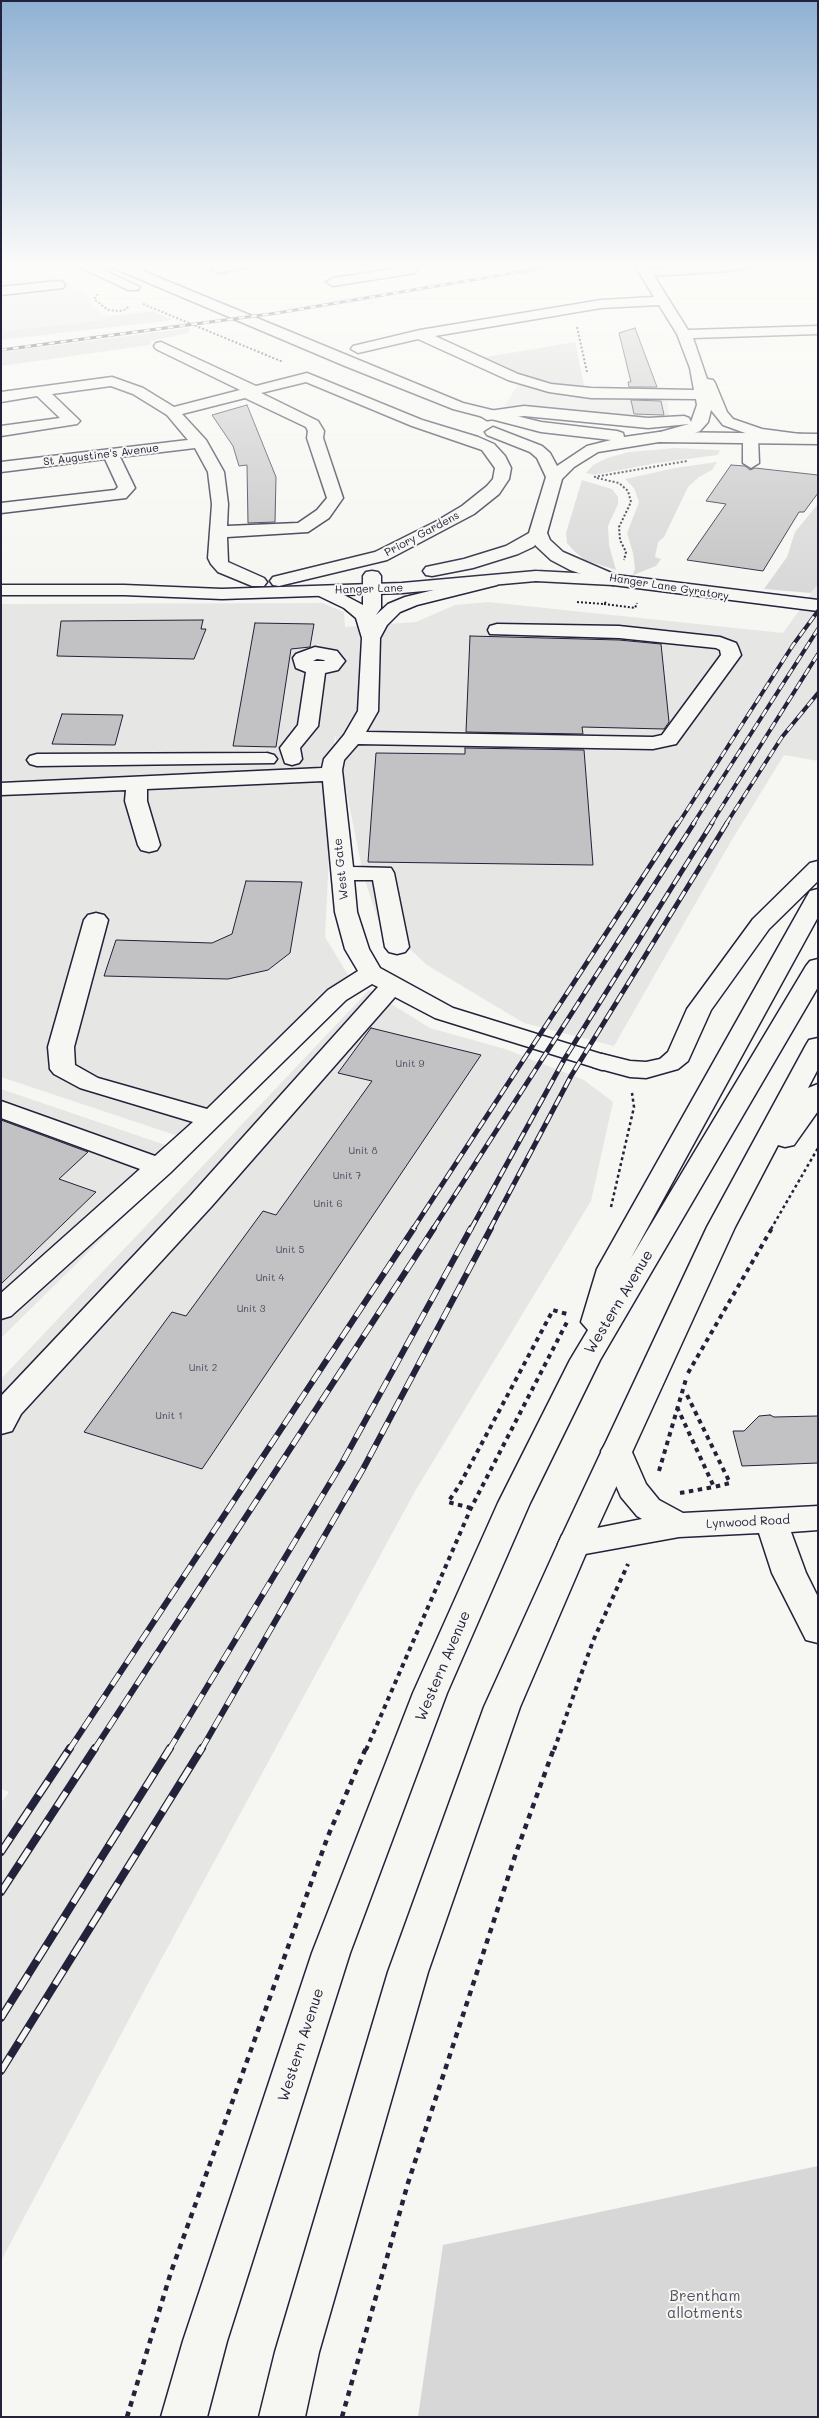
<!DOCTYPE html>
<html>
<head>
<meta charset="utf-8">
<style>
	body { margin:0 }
	#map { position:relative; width:819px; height:2418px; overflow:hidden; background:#f6f6f2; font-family:Mali,sans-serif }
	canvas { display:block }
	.frame { position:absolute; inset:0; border:2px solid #22223b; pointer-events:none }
</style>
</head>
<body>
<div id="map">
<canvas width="819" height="2418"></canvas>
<div class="frame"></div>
</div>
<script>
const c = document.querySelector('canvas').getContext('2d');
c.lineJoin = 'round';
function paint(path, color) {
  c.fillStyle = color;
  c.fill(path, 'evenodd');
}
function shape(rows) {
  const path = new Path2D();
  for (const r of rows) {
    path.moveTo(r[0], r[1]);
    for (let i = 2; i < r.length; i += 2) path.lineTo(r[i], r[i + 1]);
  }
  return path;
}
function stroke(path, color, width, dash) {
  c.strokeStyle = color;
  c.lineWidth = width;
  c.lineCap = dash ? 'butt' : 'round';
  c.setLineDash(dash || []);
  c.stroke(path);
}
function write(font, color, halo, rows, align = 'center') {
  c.font = font + ' Mali,sans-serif';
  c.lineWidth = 4;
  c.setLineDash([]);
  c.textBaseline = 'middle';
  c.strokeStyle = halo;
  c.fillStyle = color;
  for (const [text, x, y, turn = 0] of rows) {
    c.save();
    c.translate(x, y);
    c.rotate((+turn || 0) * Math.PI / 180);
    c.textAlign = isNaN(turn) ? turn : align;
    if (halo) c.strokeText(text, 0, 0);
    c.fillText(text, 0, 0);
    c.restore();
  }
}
const built = shape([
	[1,264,25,264,88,295,86,299,102,314,111,316,105,320,1,331],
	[519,384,632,396,667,396,669,417,651,420,504,406],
	[818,584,818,761,784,755,730,843,614,1046,524,1023,427,965,378,920,363,874,335,734,325,937,356,988,199,1143,1,1077,1,604,322,603,344,612,345,627,416,622,455,605,488,602,783,633],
	[369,990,430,1028,505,1049,584,1080,613,1102,591,1201,414,1493,143,1993,1,2261,1,1803,9,1792,1,1789,1,1379],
	[1,1089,189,1153,1,1338]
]);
const green = shape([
	[153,311,173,320,1,340,1,331,105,320,111,316],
	[190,328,188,333,151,341,150,345,1,366,1,352],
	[575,342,585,390,552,386,526,379,485,357],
	[675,448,720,450,718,455,657,463,594,475,586,473,593,465,607,458,629,452],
	[717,462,712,470,699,477,688,487,664,537,658,542,655,557,661,559,656,566,633,575,635,569,633,553,627,533,639,502,634,488,625,479,675,468],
	[582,480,612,489,618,497,618,504,608,526,609,545,616,570,585,560,574,551,567,543,566,533],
	[818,504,818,584,811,593,764,589,787,557,795,532],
	[818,2166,818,2417,418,2417,443,2245]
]);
const building = shape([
	[635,328,657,387,629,387,628,382,631,382,619,333,635,328],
	[631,400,661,401,664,415,634,414,631,400],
	[247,405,276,477,275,522,248,523,247,465,239,466,233,446,212,415,247,405],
	[731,465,745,466,750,470,755,468,818,475,818,493,804,512,799,512,763,571,687,560,726,504,706,501,731,465],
	[203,620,201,629,206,629,194,659,57,656,61,621,203,620],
	[255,623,314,624,310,647,291,649,276,747,233,746,255,623],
	[470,636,619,640,661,644,669,722,664,729,582,727,583,734,466,732,470,636],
	[62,714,123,715,115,745,52,744,62,714],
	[465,748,584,750,593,865,368,862,376,753,465,754,465,748],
	[246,881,302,882,290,953,268,970,228,979,104,976,116,940,212,943,232,934,246,881],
	[371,1028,481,1055,202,1469,84,1432,172,1312,186,1316,263,1211,276,1215,372,1081,338,1073,371,1028],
	[1,1120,88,1152,59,1179,96,1192,1,1284,1,1120],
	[770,1415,774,1417,818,1416,818,1463,742,1466,733,1431,744,1431,759,1416,770,1415]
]);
const pathFar3 = shape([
	[98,294,94,299,108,310,120,311,127,309,128,306],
	[143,304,283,362],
	[577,327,587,372],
	[594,477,687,461],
	[597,478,619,483,628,491,631,502,619,527,620,540,626,552,624,560],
	[577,602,604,604,606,602],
	[604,604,635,608,637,603]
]);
const pathFar2 = shape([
	[611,1207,634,1107,632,1093],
	[771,1229,818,1148]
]);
const pathFar1 = shape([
	[688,1373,772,1228],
	[677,1407,714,1487,730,1483,687,1395],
	[659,1471,686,1379],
	[680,1493,714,1487],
	[471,1508,448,1502,459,1486,553,1310,567,1314],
	[366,1750,471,1508,567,1322],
	[554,1750,593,1641,628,1564]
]);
const path = shape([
	[127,2417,171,2272,328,1836,366,1748],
	[342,2417,408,2183,516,1853,554,1748]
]);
const minor = shape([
	[226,264,251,264,249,267,218,273,211,269,213,266,226,264],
	[634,264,646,264,650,269,751,264,750,267,728,271,654,276,688,330,818,326,818,334,693,338,707,379,713,380,715,383,727,412,733,419,762,429,807,435,809,438,807,441,801,443,758,437,759,463,751,468,743,463,743,438,748,434,723,425,711,410,708,422,700,431,684,437,659,442,653,440,651,437,653,434,689,424,648,428,524,416,487,420,479,415,482,412,524,406,648,418,684,416,689,418,691,422,697,405,696,399,591,398,549,392,508,380,418,339,358,353,351,349,353,346,420,330,601,300,654,297,634,264],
	[659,305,677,334,690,368,694,390,591,388,551,384,518,374,435,336,601,308,659,305],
	[410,266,417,270,415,273,333,286,326,282,333,278,410,266],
	[58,281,63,282,65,285,63,288,1,295,1,287,58,281],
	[161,342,256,386,307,373,422,420,478,437,494,444,505,456,511,468,509,479,499,494,474,514,387,560,279,586,273,585,270,581,273,577,375,552,435,522,462,506,487,486,493,479,495,468,482,450,412,426,306,382,261,393,318,421,324,431,323,438,343,498,329,518,308,532,227,537,228,562,264,578,267,582,264,586,252,586,218,572,211,564,208,558,212,504,208,472,195,448,120,457,135,488,126,498,1,513,1,503,115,490,118,487,105,459,1,472,1,462,188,440,167,415,133,394,111,386,52,394,77,418,80,421,77,424,1,436,1,426,60,418,37,396,1,402,1,392,112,377,143,388,174,407,240,390,156,349,154,346,156,343,161,342],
	[245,398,306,427,308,431,307,438,327,498,317,510,298,523,227,526,228,504,224,472,206,440,182,414,245,398],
	[372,571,378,572,381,576,381,608,376,615,388,604,405,597,491,576,497,577,500,581,497,585,417,605,400,612,387,625,380,638,378,711,366,732,653,737,662,735,721,655,720,650,716,648,619,638,490,634,488,630,490,626,497,624,619,626,720,637,736,643,738,647,741,655,676,744,653,749,358,744,344,760,342,770,353,867,391,868,394,873,409,947,405,952,397,954,389,952,385,947,373,880,354,880,357,912,369,949,380,968,453,1008,611,1057,615,1062,611,1067,602,1070,593,1067,435,1018,395,997,211,1207,21,1414,12,1431,1,1434,1,1396,191,1195,378,987,372,984,346,1000,170,1173,11,1316,1,1319,1,1293,140,1169,1,1118,1,1101,155,1156,193,1122,80,1088,54,1074,50,1069,48,1047,84,920,88,915,96,913,104,915,108,920,74,1047,75,1065,98,1078,207,1109,328,990,358,971,345,949,335,912,323,781,147,789,147,801,160,845,157,850,149,852,141,850,138,845,125,801,126,790,1,795,1,783,322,768,324,759,344,735,358,711,362,638,356,618,344,608,317,595,314,591,317,587,329,587,363,605,363,576,366,572,372,571],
	[315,647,337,651,345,661,338,670,325,673,318,726,300,748,302,759,299,763,292,765,285,763,280,748,298,725,306,672,296,668,293,658,296,654,315,647],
	[317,659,324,660,325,661,313,661,317,659],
	[267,753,274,755,277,759,274,763,37,766,30,764,27,760,30,756,37,754,267,753],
	[617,1440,628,1443,646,1484,659,1500,683,1513,818,1506,818,1530,791,1532,806,1573,818,1597,818,1643,806,1640,772,1573,759,1533,679,1537,574,1556,562,1553,558,1544,562,1535,642,1519,637,1516,621,1497,601,1451,606,1443,617,1440]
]);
const major = shape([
	[538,528,544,529,547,533,544,537,533,547,518,554,473,568,432,576,426,575,423,571,426,567,464,559,506,546,538,528],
	[536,571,613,575,619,576,622,580,619,584,613,585,536,581,402,593,222,599,124,595,1,595,1,585,124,585,222,589,402,583,536,571]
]);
const highway = shape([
	[73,264,90,264,140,287,138,290,128,290,73,264],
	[109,264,126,264,463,403,541,422,617,431,623,433,624,437,659,432,818,434,818,444,659,442,598,452,574,467,562,479,547,533,550,540,563,552,616,575,818,600,818,611,613,585,570,570,551,560,536,546,529,533,546,477,537,458,530,452,487,435,485,432,493,427,542,446,550,453,557,466,587,446,611,440,541,432,453,409,345,366,111,267,109,264],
	[818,861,818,881,769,929,711,1010,688,1061,678,1069,646,1078,630,1077,593,1067,589,1062,593,1057,602,1054,630,1061,646,1062,660,1059,668,1052,687,1009,753,919,810,863,818,861],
	[818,889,818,917,631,1258,806,966,810,961,818,959,818,987,600,1360,530,1503,447,1693,350,1953,227,2341,207,2417,161,2417,183,2341,312,1953,413,1693,498,1503,570,1360,588,1330,581,1322,597,1269,807,896,810,891,818,889],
	[818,1038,818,1069,808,1088,818,1084,818,1111,794,1145,785,1147,778,1145,735,1227,590,1544,520,1707,428,1972,319,2352,305,2417,259,2417,275,2352,388,1972,484,1707,558,1544,707,1227,806,1045,809,1040,818,1038]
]);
const railFar4 = shape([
	[1,350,277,313,566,264]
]);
const railFar3 = shape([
	[678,824,793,645,818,611],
	[693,824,818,629],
	[711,824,818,654],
	[726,824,782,737,818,693]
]);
const railFar2 = shape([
	[413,1229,678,823],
	[433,1229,694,823],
	[471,1229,565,1058,712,823],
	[490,1229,571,1076,727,823]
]);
const railFar1 = shape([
	[69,1750,414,1228],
	[94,1750,434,1228],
	[169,1750,342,1463,471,1228],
	[201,1750,363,1469,491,1228]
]);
const rail = shape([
	[1,1852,70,1748],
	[1,1892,95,1748],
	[1,2018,170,1748],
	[1,2071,202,1748]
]);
const numberNames = [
	["Unit 9",410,1064],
	["Unit 8",363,1151],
	["Unit 7",347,1176],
	["Unit 6",328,1204],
	["Unit 5",290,1250],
	["Unit 4",270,1278],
	["Unit 3",251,1309],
	["Unit 2",203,1368],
	["Unit 1",169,1416]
];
const farStreetnames = [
	["St Augustine's Avenue",101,455,-7],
	["Priory Gardens",422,534,-28],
	["Hanger Lane Gyratory",669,587,9],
	["Hanger Lane",369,589,-2]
];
const streetNames = [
	["West Gate",341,869,-96],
	["Lynwood Road",748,1522,-3]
];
const nearStreetnames = [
	["Western Avenue",619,1302,-59],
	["Western Avenue",443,1666,-67],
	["Western Avenue",301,2045,-72]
];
const nearParknames = [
	["Brentham",705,2296],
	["allotments",705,2313]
];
paint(built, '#e6e6e4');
paint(green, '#d7d7d7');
paint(building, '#c2c2c4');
stroke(building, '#22223b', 1);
stroke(minor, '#22223b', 3);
stroke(major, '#22223b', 3);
stroke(highway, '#22223b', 3);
stroke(pathFar3, '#22223b', 2, [2, 2]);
stroke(pathFar2, '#22223b', 2.5, [3, 3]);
stroke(pathFar1, '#22223b', 4, [4.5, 4.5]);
stroke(path, '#22223b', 4.5, [5.5, 5.5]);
paint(minor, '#f6f6f2');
paint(major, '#f6f6f2');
paint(highway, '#f6f6f2');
stroke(railFar4, '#22223b', 3);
stroke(railFar3, '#22223b', 4);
stroke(railFar2, '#22223b', 5);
stroke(railFar1, '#22223b', 6);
stroke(rail, '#22223b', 8);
stroke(railFar4, '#f6f6f2', 2, [6]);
stroke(railFar3, '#f6f6f2', 2.5, [8]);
stroke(railFar2, '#f6f6f2', 3, [10]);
stroke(railFar1, '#f6f6f2', 4.5, [13]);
stroke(rail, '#f6f6f2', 5.5, [17]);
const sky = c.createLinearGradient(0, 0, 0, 602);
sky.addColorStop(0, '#90b1d3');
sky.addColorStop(0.44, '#fbfbf9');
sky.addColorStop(1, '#fbfbf900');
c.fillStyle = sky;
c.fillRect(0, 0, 819, 602);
write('10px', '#4a4a5d', null, numberNames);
write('11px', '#22223b', '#f6f6f2', farStreetnames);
write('12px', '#22223b', '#f6f6f2', streetNames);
write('15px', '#22223b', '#f6f6f2', nearStreetnames);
write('15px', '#4f4f62', '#f6f6f2', nearParknames);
</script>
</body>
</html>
